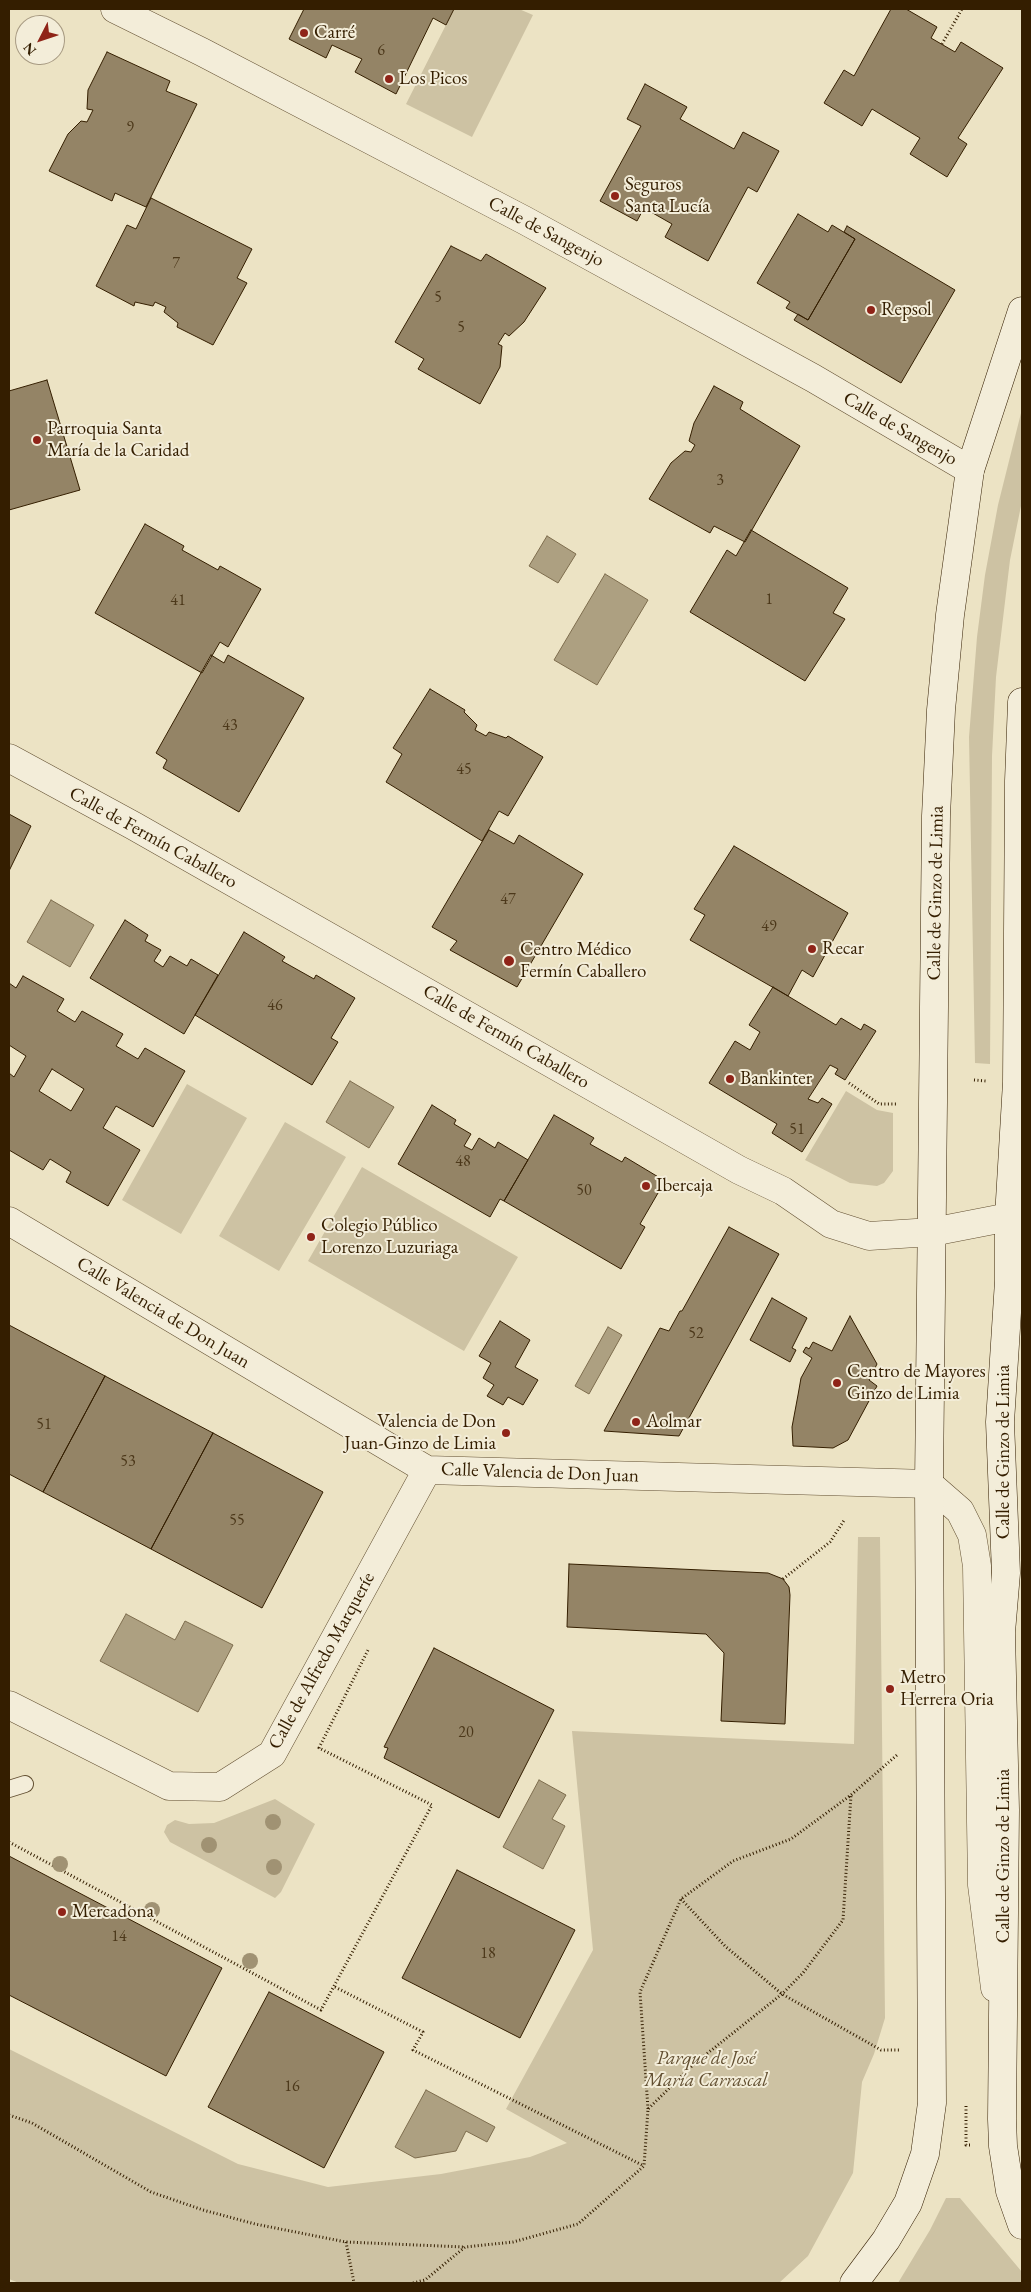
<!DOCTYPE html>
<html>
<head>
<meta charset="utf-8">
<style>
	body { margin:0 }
	#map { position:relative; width:1031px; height:2292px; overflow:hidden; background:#ece3c4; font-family:"EB Garamond",serif }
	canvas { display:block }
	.frame { position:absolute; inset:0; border:10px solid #341e00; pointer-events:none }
	.north { position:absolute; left:15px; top:15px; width:50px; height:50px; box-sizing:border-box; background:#f3edd9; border:1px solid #a79a82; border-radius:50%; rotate:229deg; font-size:14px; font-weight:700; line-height:20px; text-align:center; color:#341e00 }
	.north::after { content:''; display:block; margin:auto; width:18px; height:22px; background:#8f2418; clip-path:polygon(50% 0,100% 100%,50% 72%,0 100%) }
</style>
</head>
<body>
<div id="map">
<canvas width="1031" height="2292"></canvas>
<div class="frame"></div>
<div class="north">N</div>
</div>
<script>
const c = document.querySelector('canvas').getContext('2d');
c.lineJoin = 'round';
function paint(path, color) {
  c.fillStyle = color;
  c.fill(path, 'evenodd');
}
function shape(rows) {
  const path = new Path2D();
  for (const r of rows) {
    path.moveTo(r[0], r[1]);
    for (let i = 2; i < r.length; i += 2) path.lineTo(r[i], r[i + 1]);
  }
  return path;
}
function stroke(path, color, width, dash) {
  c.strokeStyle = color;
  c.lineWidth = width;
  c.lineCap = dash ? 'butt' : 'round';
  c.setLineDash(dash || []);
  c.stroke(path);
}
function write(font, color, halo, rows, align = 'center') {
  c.font = font + ' "EB Garamond",serif';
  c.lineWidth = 4;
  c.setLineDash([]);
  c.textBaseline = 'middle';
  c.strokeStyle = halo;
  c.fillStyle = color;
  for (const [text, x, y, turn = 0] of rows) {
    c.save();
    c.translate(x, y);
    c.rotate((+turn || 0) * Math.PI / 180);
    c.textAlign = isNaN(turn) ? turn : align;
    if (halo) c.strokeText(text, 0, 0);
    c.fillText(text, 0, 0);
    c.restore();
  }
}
const green = shape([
	[454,9,519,9,533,15,472,137,406,104],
	[1022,409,1022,501,1010,560,996,677,992,756,990,1064,975,1063,969,737,977,637,985,575,998,505],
	[187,1084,247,1118,181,1234,122,1200],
	[846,1091,877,1110,893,1113,893,1171,884,1183,877,1186,850,1183,805,1160],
	[285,1122,346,1157,279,1271,219,1236],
	[362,1167,518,1257,464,1351,308,1261],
	[858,1537,880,1537,885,2018,874,2054,862,2082,853,2173,808,2256,779,2283,19,2283,9,2279,9,2049,238,2164,328,2187,441,2174,530,2157,567,2143,506,2109,593,1950,572,1731,854,1744],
	[275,1799,315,1824,281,1892,275,1898,170,1842,164,1832,167,1825,175,1820,189,1824,214,1823],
	[946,2198,960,2198,1022,2272,1022,2283,898,2283,930,2230]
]);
const water = shape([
	[547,536,576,554,558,583,529,566,547,536],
	[605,574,648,600,597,685,554,660,605,574],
	[51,900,94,925,70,967,27,942,51,900],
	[350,1081,394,1107,369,1148,326,1122,350,1081],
	[608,1327,622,1335,589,1394,575,1386,608,1327],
	[126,1614,175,1640,185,1621,233,1645,198,1712,100,1661,126,1614],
	[539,1780,566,1795,552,1819,565,1826,543,1869,503,1847,539,1780],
	[426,2090,495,2127,487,2142,466,2131,456,2151,415,2158,395,2147,426,2090]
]);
const building = shape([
	[304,9,454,9,446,25,433,18,396,94,355,72,362,59,332,45,326,58,289,39,304,9],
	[891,9,906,9,937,27,931,38,955,52,961,42,1003,68,958,138,967,144,947,177,910,154,920,138,872,109,862,126,824,103,844,70,854,76,891,9],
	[107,52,170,81,166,91,197,104,146,207,115,193,112,201,49,171,68,134,81,121,87,122,93,110,87,109,88,90,107,52],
	[645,84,687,107,680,119,734,149,743,132,779,151,757,192,748,187,708,261,665,237,672,224,644,208,637,221,600,201,641,126,627,119,645,84],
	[151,198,252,249,237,278,247,283,213,345,177,327,178,323,164,312,166,307,155,302,153,306,135,302,134,306,96,286,127,225,136,229,151,198],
	[798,214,828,232,832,225,855,239,808,320,786,308,790,302,757,283,798,214],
	[847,226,955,290,901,383,794,320,798,314,808,320,855,239,844,232,847,226],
	[451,246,481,261,486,254,546,288,524,322,509,336,505,333,498,344,502,346,500,367,480,404,418,369,424,359,395,342,451,246],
	[47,380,80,490,9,510,9,391,47,380],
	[714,386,743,402,740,409,800,446,745,542,714,526,710,533,649,499,671,463,685,451,691,452,695,445,689,441,694,423,714,386],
	[145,524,184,546,182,550,218,570,220,566,261,589,228,647,220,642,202,673,95,613,145,524],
	[751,530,848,588,833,613,845,619,805,681,690,612,727,550,736,556,751,530],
	[211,655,224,663,228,655,304,698,239,812,163,768,167,760,156,753,211,655],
	[430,689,465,710,464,712,477,725,475,730,486,736,489,732,506,738,508,736,543,757,508,816,499,811,482,841,386,782,402,754,393,748,430,689],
	[9,814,31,826,9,871,9,814],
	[489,830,514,844,519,835,583,874,517,987,450,950,457,941,432,927,489,830],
	[734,846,848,913,813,977,802,970,788,996,690,940,705,915,694,909,734,846],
	[125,920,148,935,145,941,161,950,154,961,163,967,170,956,187,966,191,959,218,975,184,1034,90,978,125,920],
	[244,932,285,957,282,961,314,979,316,975,355,998,331,1038,338,1042,312,1085,195,1015,244,932],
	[23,976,64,999,57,1011,75,1022,82,1011,123,1034,116,1046,138,1059,145,1048,185,1071,153,1127,116,1106,103,1128,140,1150,108,1206,66,1182,71,1172,50,1159,43,1170,9,1150,9,1073,14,1077,26,1056,9,1045,9,983,16,988,23,976],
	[52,1069,84,1089,71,1111,39,1091,52,1069],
	[773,987,836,1025,841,1018,861,1030,864,1024,876,1031,845,1080,835,1074,838,1069,830,1065,808,1099,818,1103,822,1098,832,1104,802,1152,772,1133,777,1124,709,1083,735,1041,750,1050,760,1032,749,1025,773,987],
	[432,1105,456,1120,454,1124,471,1134,464,1146,472,1150,479,1138,495,1148,498,1142,528,1160,504,1201,500,1199,490,1217,398,1164,432,1105],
	[554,1115,594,1138,590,1144,622,1162,625,1157,665,1181,640,1224,645,1227,621,1269,504,1201,554,1115],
	[729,1227,779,1254,679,1436,604,1431,660,1328,669,1331,680,1311,682,1311,729,1227],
	[772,1298,807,1318,792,1348,796,1350,790,1362,750,1340,772,1298],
	[850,1316,877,1364,869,1380,877,1386,848,1440,833,1448,793,1446,792,1427,798,1395,801,1378,812,1358,803,1352,806,1347,809,1349,813,1342,832,1351,850,1316],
	[500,1321,530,1340,515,1367,538,1380,523,1405,508,1397,503,1405,487,1396,494,1385,483,1378,491,1363,479,1356,500,1321],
	[9,1325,105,1376,43,1492,9,1474,9,1325],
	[105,1376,213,1433,151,1549,43,1492,105,1376],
	[213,1433,323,1492,262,1608,151,1549,213,1433],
	[569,1564,768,1573,783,1579,789,1587,790,1595,785,1724,721,1721,724,1653,706,1634,567,1627,569,1564],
	[434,1648,554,1710,499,1818,384,1758,388,1748,384,1747,434,1648],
	[9,1856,222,1968,166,2076,9,1995,9,1856],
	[457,1870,575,1930,520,2038,402,1978,457,1870],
	[269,1992,384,2052,324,2168,208,2107,269,1992]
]);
const path = shape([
	[942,44,962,9],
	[974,1080,986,1081],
	[849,1083,879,1104,898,1104],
	[783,1579,830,1542,845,1519],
	[9,1842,321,2010,432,1805,319,1748,368,1650],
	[681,1899,725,1946,782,1994,881,2050,900,2050],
	[335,1987,423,2032,413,2050,644,2166],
	[966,2106,966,2145,971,2145],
	[648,2109,640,1992,681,1899,733,1861,791,1839,851,1795,897,1755],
	[9,2115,32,2123,151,2192,203,2210,255,2224,346,2242,464,2247],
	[346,2242,354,2283],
	[413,2283,425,2280,465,2247,513,2242,578,2224,644,2166,648,2109,694,2064,782,1994,803,1973,843,1920,851,1795]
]);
const service = shape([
	[9,1789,25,1784]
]);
const minor = shape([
	[115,9,202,52,524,220,813,378,970,470],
	[9,758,134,826,739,1170,783,1191,831,1224,869,1236,932,1232,1009,1217,1022,1217],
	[9,1221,427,1470,929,1484,960,1511,972,1535,977,1566,982,1885,995,1988],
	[9,1705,169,1786,220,1787,272,1754,427,1470]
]);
const secondary = shape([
	[1022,702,1019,781,1017,1082,1009,1217,1009,1281,1000,1422,1006,1573,1001,1632,1005,1810,1002,2119,1003,2146,1010,2191,1022,2225],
	[854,2283,886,2240,908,2203,925,2154,932,2103,929,1484,936,816,941,710,950,615,970,470,1022,311]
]);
const trees = [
	[273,1822],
	[209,1845],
	[60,1864],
	[274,1867],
	[152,1910],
	[250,1961]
];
const markers = [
	[304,33,5,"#8f2418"],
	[389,79,5,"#8f2418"],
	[615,196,5,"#8f2418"],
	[871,310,5,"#8f2418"],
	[37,440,5,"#8f2418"],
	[812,949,5,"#8f2418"],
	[509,961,6,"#8f2418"],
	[730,1079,5,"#8f2418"],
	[646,1186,5,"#8f2418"],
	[311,1237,5,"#8f2418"],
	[837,1383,5,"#8f2418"],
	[636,1422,5,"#8f2418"],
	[506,1433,5,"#8f2418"],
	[890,1689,5,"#8f2418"],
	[62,1912,5,"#8f2418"]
];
const numberNames = [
	["6",381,51],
	["9",130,128],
	["7",176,264],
	["5",438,298],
	["5",461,328],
	["3",720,481],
	["1",769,600],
	["41",178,601],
	["43",230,726],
	["45",464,770],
	["47",508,900],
	["49",769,927],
	["46",275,1006],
	["51",797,1130],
	["48",463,1162],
	["50",584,1191],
	["52",696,1334],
	["51",44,1425],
	["53",128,1462],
	["55",237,1521],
	["20",466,1733],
	["14",119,1937],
	["18",488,1954],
	["16",292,2087]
];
const poiNames = [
	["Carré",314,33],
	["Los Picos",399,79],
	["Seguros",625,185],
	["Santa Lucía",625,207],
	["Repsol",881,310],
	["Parroquia Santa",47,429],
	["María de la Caridad",47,451],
	["Recar",822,949],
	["Centro Médico",520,950],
	["Fermín Caballero",520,972],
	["Bankinter",740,1079],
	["Ibercaja",656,1186],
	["Colegio Público",321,1226],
	["Lorenzo Luzuriaga",321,1248],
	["Centro de Mayores",847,1372],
	["Ginzo de Limia",847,1394],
	["Valencia de Don",496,1422,"right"],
	["Juan-Ginzo de Limia",496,1444,"right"],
	["Aolmar",646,1422],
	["Metro",900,1678],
	["Herrera Oria",900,1700],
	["Mercadona",72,1912]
];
const streetNames = [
	["Calle de Sangenjo",546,232,28],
	["Calle de Sangenjo",900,429,30],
	["Calle de Fermín Caballero",153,838,29],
	["Calle de Ginzo de Limia",936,893,-89],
	["Calle de Fermín Caballero",506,1037,30],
	["Calle Valencia de Don Juan",163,1313,31],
	["Calle de Ginzo de Limia",1004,1452,-90],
	["Calle Valencia de Don Juan",540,1473,2],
	["Calle de Alfredo Marqueríe",322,1661,-61],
	["Calle de Ginzo de Limia",1004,1856,-90]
];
const parkNames = [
	["Parque de José",706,2059],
	["María Carrascal",706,2081]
];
paint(green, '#cdc2a3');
paint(water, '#ada081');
stroke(water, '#7d6c4d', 1);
paint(building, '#948466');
stroke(building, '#341e00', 1);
stroke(service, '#624f31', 18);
stroke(minor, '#624f31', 29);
stroke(secondary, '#341e00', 29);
stroke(path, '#341e00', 3, [1, 2.5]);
stroke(service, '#f3edd9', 16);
stroke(minor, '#f3edd9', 28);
stroke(secondary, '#f3edd9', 28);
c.fillStyle = '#a09273';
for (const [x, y] of trees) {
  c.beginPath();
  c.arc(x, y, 8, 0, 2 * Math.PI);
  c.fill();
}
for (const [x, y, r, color] of markers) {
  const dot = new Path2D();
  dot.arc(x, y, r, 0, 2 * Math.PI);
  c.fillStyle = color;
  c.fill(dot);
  stroke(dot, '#f3edd9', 2);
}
write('16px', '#4c381a', null, numberNames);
write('19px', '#341e00', '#f3edd9', poiNames, 'left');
write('19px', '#341e00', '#f3edd9', streetNames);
write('italic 19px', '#624f31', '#f3edd9', parkNames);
</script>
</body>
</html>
